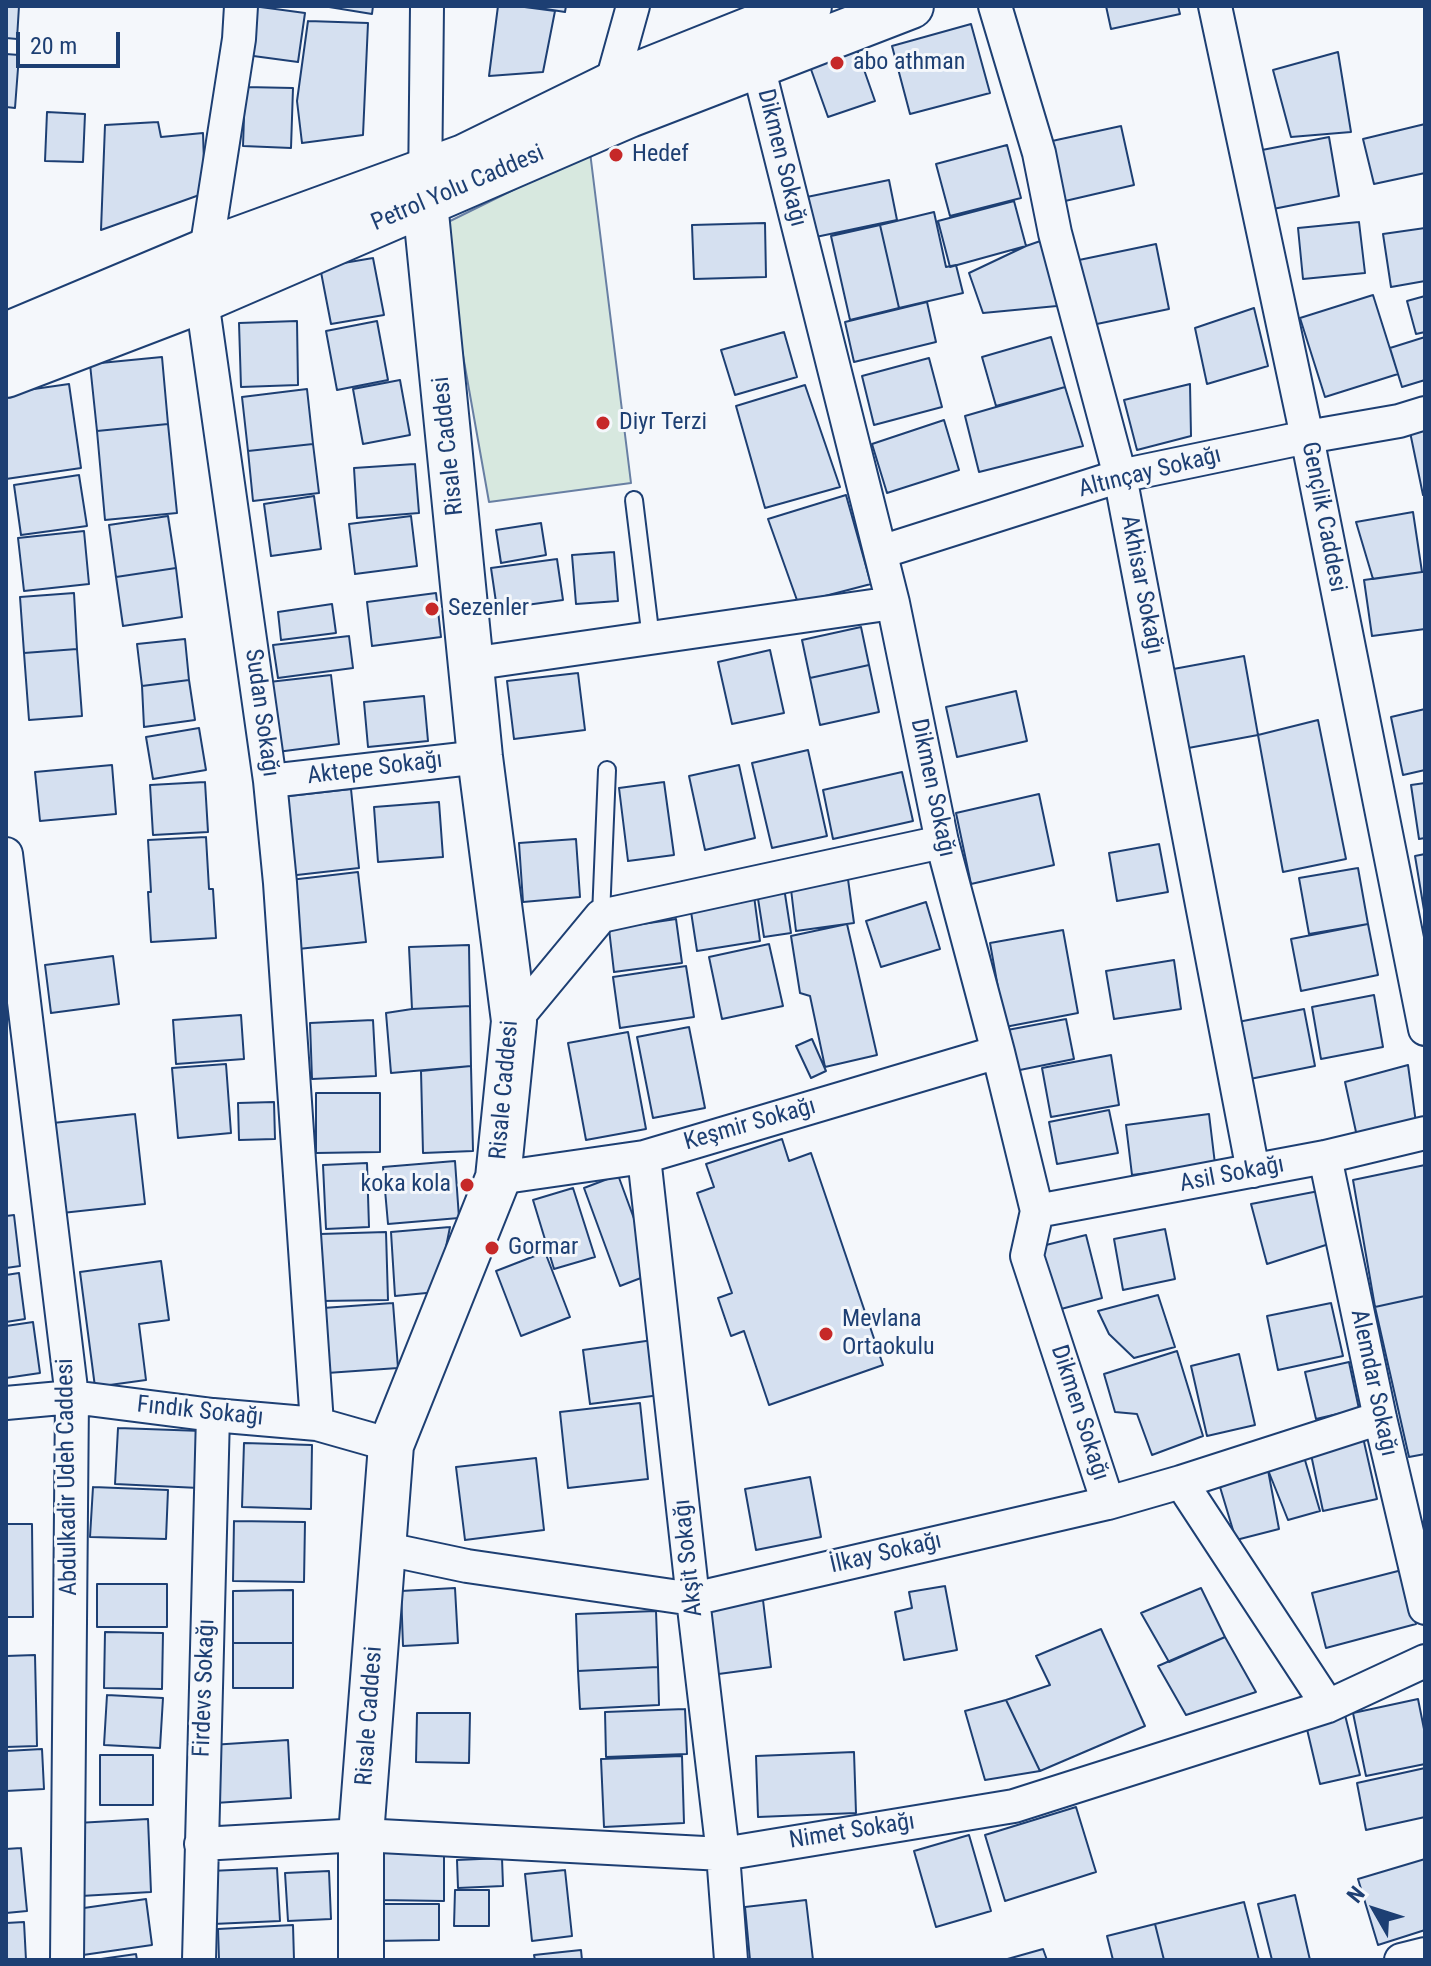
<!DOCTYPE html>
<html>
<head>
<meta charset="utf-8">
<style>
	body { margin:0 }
	#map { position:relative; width:1431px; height:1966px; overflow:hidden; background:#f4f7fb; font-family:"Roboto Condensed",sans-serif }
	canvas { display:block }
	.frame { position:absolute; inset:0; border:8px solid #1d3f73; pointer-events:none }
	.north { position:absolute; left:1335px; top:1870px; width:80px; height:80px; -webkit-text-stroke:6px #f4f7fb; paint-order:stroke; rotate:309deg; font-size:22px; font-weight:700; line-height:32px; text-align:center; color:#1d3f73 }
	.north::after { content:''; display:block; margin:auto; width:28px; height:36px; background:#1d3f73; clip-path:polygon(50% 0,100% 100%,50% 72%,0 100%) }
	.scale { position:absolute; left:16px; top:32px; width:104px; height:36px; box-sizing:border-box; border:4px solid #1d3f73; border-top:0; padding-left:10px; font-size:24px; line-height:28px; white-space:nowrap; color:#1d3f73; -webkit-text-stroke:6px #f4f7fb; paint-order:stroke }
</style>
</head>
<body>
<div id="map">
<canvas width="1431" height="1966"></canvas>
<div class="frame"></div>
<div class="north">N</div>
<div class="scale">20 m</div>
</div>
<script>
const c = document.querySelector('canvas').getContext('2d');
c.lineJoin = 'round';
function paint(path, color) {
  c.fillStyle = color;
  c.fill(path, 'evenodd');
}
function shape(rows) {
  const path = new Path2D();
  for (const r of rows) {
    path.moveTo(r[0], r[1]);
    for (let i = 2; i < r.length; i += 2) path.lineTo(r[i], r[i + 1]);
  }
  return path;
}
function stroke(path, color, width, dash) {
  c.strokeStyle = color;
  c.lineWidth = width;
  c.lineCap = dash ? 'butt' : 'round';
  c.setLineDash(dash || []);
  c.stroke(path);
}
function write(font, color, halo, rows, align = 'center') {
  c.font = font + ' "Roboto Condensed",sans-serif';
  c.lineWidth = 6;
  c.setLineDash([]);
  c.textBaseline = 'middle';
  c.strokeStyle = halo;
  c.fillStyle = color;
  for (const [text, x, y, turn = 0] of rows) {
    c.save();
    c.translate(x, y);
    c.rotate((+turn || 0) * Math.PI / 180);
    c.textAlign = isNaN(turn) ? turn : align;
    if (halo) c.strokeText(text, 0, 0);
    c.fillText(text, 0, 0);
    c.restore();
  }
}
const green = shape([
	[590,152,631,483,489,502,440,226,590,152]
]);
const building = shape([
	[6,6,19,6,17,39,6,38,6,6],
	[253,6,305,13,298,62,246,55,253,6],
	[323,6,373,6,372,14,323,6],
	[498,6,517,6,555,11,543,72,489,76,498,6],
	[527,6,566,6,565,12,527,6],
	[1106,6,1178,6,1180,14,1111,29,1106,6],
	[308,21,368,23,363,135,302,143,297,101,308,21],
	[971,24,990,93,910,114,892,46,971,24],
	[855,44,875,101,828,117,808,61,855,44],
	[1338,52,1351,132,1291,137,1273,70,1338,52],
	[6,54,19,55,15,108,6,107,6,54],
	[245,87,293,88,291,148,243,146,245,87],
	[47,112,85,114,83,162,45,161,47,112],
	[158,122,161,137,203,133,205,193,101,230,105,125,158,122],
	[1425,124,1425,173,1374,184,1363,139,1425,124],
	[1121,126,1134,185,1065,201,1052,141,1121,126],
	[1329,137,1339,196,1273,209,1262,150,1329,137],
	[1007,145,1021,198,950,216,936,164,1007,145],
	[889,180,897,220,811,238,802,198,889,180],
	[1014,201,1026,246,950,267,938,221,1014,201],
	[934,212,946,267,956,265,963,293,899,308,880,225,934,212],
	[1359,222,1365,273,1303,279,1298,228,1359,222],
	[765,223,766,277,694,279,692,225,765,223],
	[880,225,899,308,850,320,831,236,880,225],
	[1425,228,1425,281,1391,287,1383,234,1425,228],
	[1049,238,1057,306,983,313,969,273,1026,246,1049,238],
	[1156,244,1169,309,1092,325,1079,260,1156,244],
	[373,258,384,315,331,324,320,267,373,258],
	[1373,295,1398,374,1325,397,1300,318,1373,295],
	[1425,296,1425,332,1416,334,1407,301,1425,296],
	[927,302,936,342,854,362,845,322,927,302],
	[1254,308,1268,366,1207,384,1195,328,1254,308],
	[297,321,298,385,241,387,239,323,297,321],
	[377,321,388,380,337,390,326,331,377,321],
	[784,332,797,377,735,395,721,350,784,332],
	[1051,337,1065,387,996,406,982,357,1051,337],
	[1425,337,1425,380,1402,387,1390,348,1425,337],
	[162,357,168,424,97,431,90,364,162,357],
	[929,358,942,407,874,425,862,376,929,358],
	[400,380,410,435,363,444,353,389,400,380],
	[69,384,81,468,6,479,6,393,69,384],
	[1190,384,1191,436,1137,450,1124,400,1190,384],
	[805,385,840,487,765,508,736,406,805,385],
	[1065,387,1083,446,979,472,965,416,1065,387],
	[307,389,313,444,248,451,242,397,307,389],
	[944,420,959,470,887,493,872,444,944,420],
	[168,424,177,513,105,520,97,431,168,424],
	[1425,429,1425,494,1423,495,1410,432,1425,429],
	[313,444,319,493,253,501,248,451,313,444],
	[415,464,419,513,357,518,354,468,415,464],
	[79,475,87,526,21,535,14,485,79,475],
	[846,495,871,584,798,603,768,519,846,495],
	[314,496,321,549,271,556,264,504,314,496],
	[1413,512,1422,572,1373,579,1356,522,1413,512],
	[168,516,176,568,116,577,109,525,168,516],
	[411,516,417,566,355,574,349,524,411,516],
	[541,523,546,555,501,563,496,530,541,523],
	[84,531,89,584,24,591,18,538,84,531],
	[614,552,618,601,576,604,572,555,614,552],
	[557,559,563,600,497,609,491,568,557,559],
	[176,568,182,617,123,626,116,577,176,568],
	[1422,572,1425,572,1425,629,1372,636,1364,580,1422,572],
	[74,593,77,649,24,653,20,597,74,593],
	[436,593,441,637,372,646,367,602,436,593],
	[332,604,336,633,281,640,278,612,332,604],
	[861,627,869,665,810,678,802,640,861,627],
	[349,636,353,668,278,678,273,645,349,636],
	[185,639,189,680,142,686,137,644,185,639],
	[77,649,82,716,29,720,24,653,77,649],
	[770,650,784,713,732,724,718,662,770,650],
	[1244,656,1258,735,1183,749,1168,670,1244,656],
	[869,665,879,712,820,725,810,678,869,665],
	[578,673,585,730,514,739,507,681,578,673],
	[331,675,339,744,277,752,269,682,331,675],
	[189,680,195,720,144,727,142,686,189,680],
	[1016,691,1027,741,957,757,946,707,1016,691],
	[424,696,428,741,368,747,364,702,424,696],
	[1425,709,1425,770,1403,775,1391,717,1425,709],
	[1318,720,1346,859,1283,872,1258,735,1318,720],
	[199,728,206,770,153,779,146,737,199,728],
	[808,750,827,836,772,848,752,763,808,750],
	[112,765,116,814,40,821,35,772,112,765],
	[739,765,755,838,705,850,689,776,739,765],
	[902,772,913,821,833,839,823,790,902,772],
	[205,782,208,832,153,835,150,785,205,782],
	[664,782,674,855,628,861,619,788,664,782],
	[1425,783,1425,838,1419,839,1411,785,1425,783],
	[351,789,359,868,288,876,280,797,351,789],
	[1039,794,1054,865,971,884,956,813,1039,794],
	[439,802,443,857,378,862,374,807,439,802],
	[206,837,209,889,213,889,216,938,151,942,148,892,151,892,148,840,206,837],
	[576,839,580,897,523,902,519,843,576,839],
	[1159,844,1168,892,1117,901,1109,853,1159,844],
	[1425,854,1425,916,1415,856,1425,854],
	[1358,868,1368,924,1309,934,1299,878,1358,868],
	[358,872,366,942,298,949,290,880,358,872],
	[847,872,854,923,796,931,790,881,847,872],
	[783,881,791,933,764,937,756,886,783,881],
	[754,896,760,941,697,951,690,905,754,896],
	[926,902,940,949,881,967,866,921,926,902],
	[676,919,682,963,614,972,609,929,676,919],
	[847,924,877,1055,825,1067,810,996,800,993,791,936,847,924],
	[1368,924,1378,975,1301,991,1291,939,1368,924],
	[1063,930,1078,1013,1005,1027,990,943,1063,930],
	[769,944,783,1006,722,1019,709,957,769,944],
	[469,945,470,1006,412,1009,409,947,469,945],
	[113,956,119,1004,51,1013,45,965,113,956],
	[1174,960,1181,1009,1114,1019,1106,971,1174,960],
	[686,966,694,1017,620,1028,613,977,686,966],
	[1374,995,1383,1047,1321,1059,1312,1007,1374,995],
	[470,1006,471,1066,391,1073,386,1013,412,1009,470,1006],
	[1304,1009,1315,1066,1250,1079,1238,1022,1304,1009],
	[241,1015,244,1059,176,1064,173,1020,241,1015],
	[1066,1019,1074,1059,1010,1072,1002,1031,1066,1019],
	[373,1020,376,1076,312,1079,310,1023,373,1020],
	[689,1027,705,1108,653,1118,637,1037,689,1027],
	[628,1032,646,1129,586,1140,568,1043,628,1032],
	[812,1039,826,1071,811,1078,796,1046,812,1039],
	[1111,1055,1119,1105,1051,1117,1042,1068,1111,1055],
	[226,1064,231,1133,178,1138,172,1068,226,1064],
	[1408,1065,1416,1123,1358,1141,1345,1082,1408,1065],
	[471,1066,473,1151,423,1153,421,1071,471,1066],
	[316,1093,380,1093,380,1152,316,1153,316,1093],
	[274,1102,275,1139,239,1140,238,1103,274,1102],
	[1109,1110,1118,1153,1057,1164,1049,1122,1109,1110],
	[135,1114,145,1204,62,1213,53,1123,135,1114],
	[1209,1114,1215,1164,1132,1175,1126,1125,1209,1114],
	[782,1139,789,1161,811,1153,883,1365,769,1405,744,1331,731,1336,718,1298,732,1293,697,1193,714,1187,706,1164,782,1139],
	[455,1161,459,1218,388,1224,383,1167,455,1161],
	[367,1163,369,1227,326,1229,323,1165,367,1163],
	[1425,1165,1425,1296,1375,1307,1353,1180,1425,1165],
	[618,1175,654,1273,620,1286,584,1188,618,1175],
	[573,1188,595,1257,554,1269,533,1200,573,1188],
	[1324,1190,1332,1243,1267,1264,1251,1204,1324,1190],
	[14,1215,20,1266,6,1268,6,1216,14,1215],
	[450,1227,437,1292,395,1296,391,1232,450,1227],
	[1165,1229,1175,1279,1123,1290,1114,1239,1165,1229],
	[386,1232,388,1300,321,1301,320,1234,386,1232],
	[1086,1235,1102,1298,1050,1312,1034,1248,1086,1235],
	[545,1252,570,1317,521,1336,496,1271,545,1252],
	[161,1261,169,1320,139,1324,146,1380,95,1387,80,1272,161,1261],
	[19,1273,25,1319,6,1322,6,1275,19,1273],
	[1158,1295,1175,1347,1134,1358,1109,1334,1098,1311,1158,1295],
	[1425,1296,1425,1454,1409,1457,1375,1307,1425,1296],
	[393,1303,398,1368,327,1373,323,1308,393,1303],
	[1331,1303,1343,1356,1278,1370,1267,1316,1331,1303],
	[33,1322,40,1373,6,1378,6,1326,33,1322],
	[660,1339,668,1394,590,1404,583,1350,660,1339],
	[1177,1351,1203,1436,1152,1455,1137,1414,1115,1412,1104,1374,1177,1351],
	[1239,1354,1255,1425,1207,1436,1191,1366,1239,1354],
	[1349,1362,1359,1409,1316,1419,1305,1372,1349,1362],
	[640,1403,648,1479,568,1488,560,1412,640,1403],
	[118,1428,202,1431,199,1488,115,1484,118,1428],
	[1362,1433,1377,1499,1323,1511,1309,1445,1362,1433],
	[244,1443,312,1445,311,1509,242,1507,244,1443],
	[1302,1450,1320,1511,1288,1520,1268,1470,1302,1450],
	[536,1458,544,1530,465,1540,456,1467,536,1458],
	[1268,1470,1279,1529,1236,1540,1220,1487,1268,1470],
	[810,1477,821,1537,756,1550,745,1489,810,1477],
	[93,1487,168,1490,166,1539,90,1537,93,1487],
	[234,1521,305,1522,304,1582,233,1581,234,1521],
	[6,1524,32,1524,33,1617,6,1617,6,1524],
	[1402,1570,1416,1624,1326,1648,1312,1593,1402,1570],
	[97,1584,167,1584,167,1627,97,1627,97,1584],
	[945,1586,957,1650,904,1660,895,1612,912,1608,909,1592,945,1586],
	[455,1588,458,1643,403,1646,401,1591,455,1588],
	[1201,1588,1225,1637,1169,1662,1141,1613,1201,1588],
	[293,1590,293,1643,233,1643,233,1591,293,1590],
	[763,1600,771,1667,711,1675,703,1607,763,1600],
	[656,1611,658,1667,578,1671,576,1614,656,1611],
	[1101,1629,1145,1726,1040,1771,1006,1700,1050,1685,1036,1656,1101,1629],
	[105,1632,163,1633,162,1689,104,1688,105,1632],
	[1225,1637,1256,1692,1186,1715,1158,1666,1225,1637],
	[233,1643,293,1643,293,1688,233,1688,233,1643],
	[35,1655,37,1746,6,1747,6,1656,35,1655],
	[658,1667,659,1705,580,1709,578,1671,658,1667],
	[107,1695,163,1698,160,1748,104,1745,107,1695],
	[1418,1699,1425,1734,1425,1764,1366,1776,1353,1713,1418,1699],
	[1006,1700,1040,1771,985,1780,965,1711,1006,1700],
	[685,1709,687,1754,606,1757,605,1712,685,1709],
	[417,1713,470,1713,469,1763,416,1762,417,1713],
	[1345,1715,1360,1775,1320,1784,1306,1725,1345,1715],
	[288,1740,291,1798,215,1803,211,1745,288,1740],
	[42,1749,44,1789,6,1791,6,1751,42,1749],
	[854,1752,856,1813,758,1817,756,1756,854,1752],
	[100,1755,153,1755,153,1805,100,1805,100,1755],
	[682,1756,684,1823,604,1827,601,1759,682,1756],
	[1425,1768,1425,1817,1366,1830,1357,1783,1425,1768],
	[1076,1807,1096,1872,1005,1901,985,1835,1076,1807],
	[148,1819,151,1892,81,1896,77,1823,148,1819],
	[969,1835,991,1911,936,1927,914,1851,969,1835],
	[21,1848,27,1911,6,1913,6,1849,21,1848],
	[378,1852,444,1852,444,1901,378,1900,378,1852],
	[502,1858,503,1886,458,1888,457,1860,502,1858],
	[1425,1859,1425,1930,1378,1945,1358,1879,1425,1859],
	[277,1868,280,1921,213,1924,210,1871,277,1868],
	[565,1870,572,1936,532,1941,525,1874,565,1870],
	[329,1871,331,1919,288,1921,285,1873,329,1871],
	[455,1890,489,1890,489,1926,454,1926,455,1890],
	[1295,1895,1310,1960,1272,1960,1258,1904,1295,1895],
	[146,1899,152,1945,83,1955,77,1909,146,1899],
	[806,1900,813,1960,750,1960,745,1907,806,1900],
	[1244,1902,1259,1960,1164,1960,1155,1924,1244,1902],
	[374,1904,439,1904,439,1940,374,1941,374,1904],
	[24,1922,26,1960,6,1960,6,1923,24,1922],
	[1155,1924,1164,1960,1113,1960,1107,1936,1155,1924],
	[293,1925,294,1960,219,1960,218,1929,293,1925],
	[1043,1949,1047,1960,1004,1960,1043,1949],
	[581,1950,582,1960,535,1960,534,1955,581,1950],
	[136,1954,137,1960,94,1960,136,1954]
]);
const lane = shape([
	[634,500,651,639],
	[601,916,607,770]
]);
const street = shape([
	[241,6,239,39,206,251,202,300,270,781,280,883,317,1424],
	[995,6,1039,153,1055,233,1120,476,1253,1171],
	[1215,6,1307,437,1425,1029],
	[758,66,893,603,942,842,998,1052,1037,1211,1027,1256,1108,1503],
	[618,98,611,85,633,6],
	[425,191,427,6],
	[881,552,1120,476,1307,437,1399,421,1425,413],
	[470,664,893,603],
	[270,781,480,757],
	[6,854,72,1397,67,1960],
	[514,1021,601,916,942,842],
	[644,1157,693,1599,723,1854,731,1960],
	[1325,1157,1380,1418,1425,1608],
	[498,1178,644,1157,998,1052],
	[1037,1211,1325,1157,1425,1133],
	[6,1403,72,1397,213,1415,317,1424,391,1445],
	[1181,1482,1328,1706],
	[382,1548,467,1566,693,1599,1108,1503,1181,1482,1380,1418],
	[201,1844,361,1835,723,1854,1014,1806,1328,1706,1425,1661],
	[199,1960,213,1415],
	[1401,1960,1425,1954]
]);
const secondary = shape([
	[6,335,206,251,464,157,611,85,809,6],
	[6,375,202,300,629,115,911,6],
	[361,1960,361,1835,391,1445,498,1178,514,1021,480,757,425,203]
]);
const markers = [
	[837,63,8,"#c62828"],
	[616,155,8,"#c62828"],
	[603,423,8,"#c62828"],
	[432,609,8,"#c62828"],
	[467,1185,8,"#c62828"],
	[492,1248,8,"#c62828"],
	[826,1334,8,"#c62828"]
];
const poiNames = [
	["abo athman",853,63],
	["Hedef",632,155],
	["Diyr Terzi",619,423],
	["Sezenler",448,609],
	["koka kola",451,1185,"right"],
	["Gormar",508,1248],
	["Mevlana",842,1320],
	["Ortaokulu",842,1348]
];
const streetNames = [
	["Dikmen Sokağı",781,158,76],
	["Petrol Yolu Caddesi",458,189,-23],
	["Risale Caddesi",449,446,-96],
	["Altınçay Sokağı",1150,473,-14],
	["Gençlik Caddesi",1323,517,79],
	["Akhisar Sokağı",1141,585,79],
	["Sudan Sokağı",261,713,82],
	["Aktepe Sokağı",375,769,-7],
	["Dikmen Sokağı",932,788,78],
	["Risale Caddesi",505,1090,-85],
	["Keşmir Sokağı",750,1125,-16],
	["Asil Sokağı",1232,1175,-11],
	["Alemdar Sokağı",1373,1383,78],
	["Fındık Sokağı",200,1412,6],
	["Dikmen Sokağı",1079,1413,72],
	["Abdulkadir Udeh Caddesi",68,1477,-91],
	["İlkay Sokağı",886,1554,-13],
	["Akşit Sokağı",689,1558,-96],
	["Firdevs Sokağı",205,1688,-88],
	["Risale Caddesi",370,1716,-86],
	["Nimet Sokağı",852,1832,-9]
];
paint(green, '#d7e8df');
stroke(green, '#687fa3', 2);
paint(building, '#d5e0f0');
stroke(building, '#1d3f73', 2);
stroke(lane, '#1d3f73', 20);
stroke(street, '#1d3f73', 36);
stroke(secondary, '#1d3f73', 48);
stroke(lane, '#f4f7fb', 16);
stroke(street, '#f4f7fb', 32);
stroke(secondary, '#f4f7fb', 44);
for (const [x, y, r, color] of markers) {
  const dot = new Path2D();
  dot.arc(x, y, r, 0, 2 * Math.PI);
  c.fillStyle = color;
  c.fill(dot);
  stroke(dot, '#f4f7fb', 3);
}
write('24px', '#1d3f73', '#f4f7fb', poiNames, 'left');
write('24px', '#1d3f73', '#f4f7fb', streetNames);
</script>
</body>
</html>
